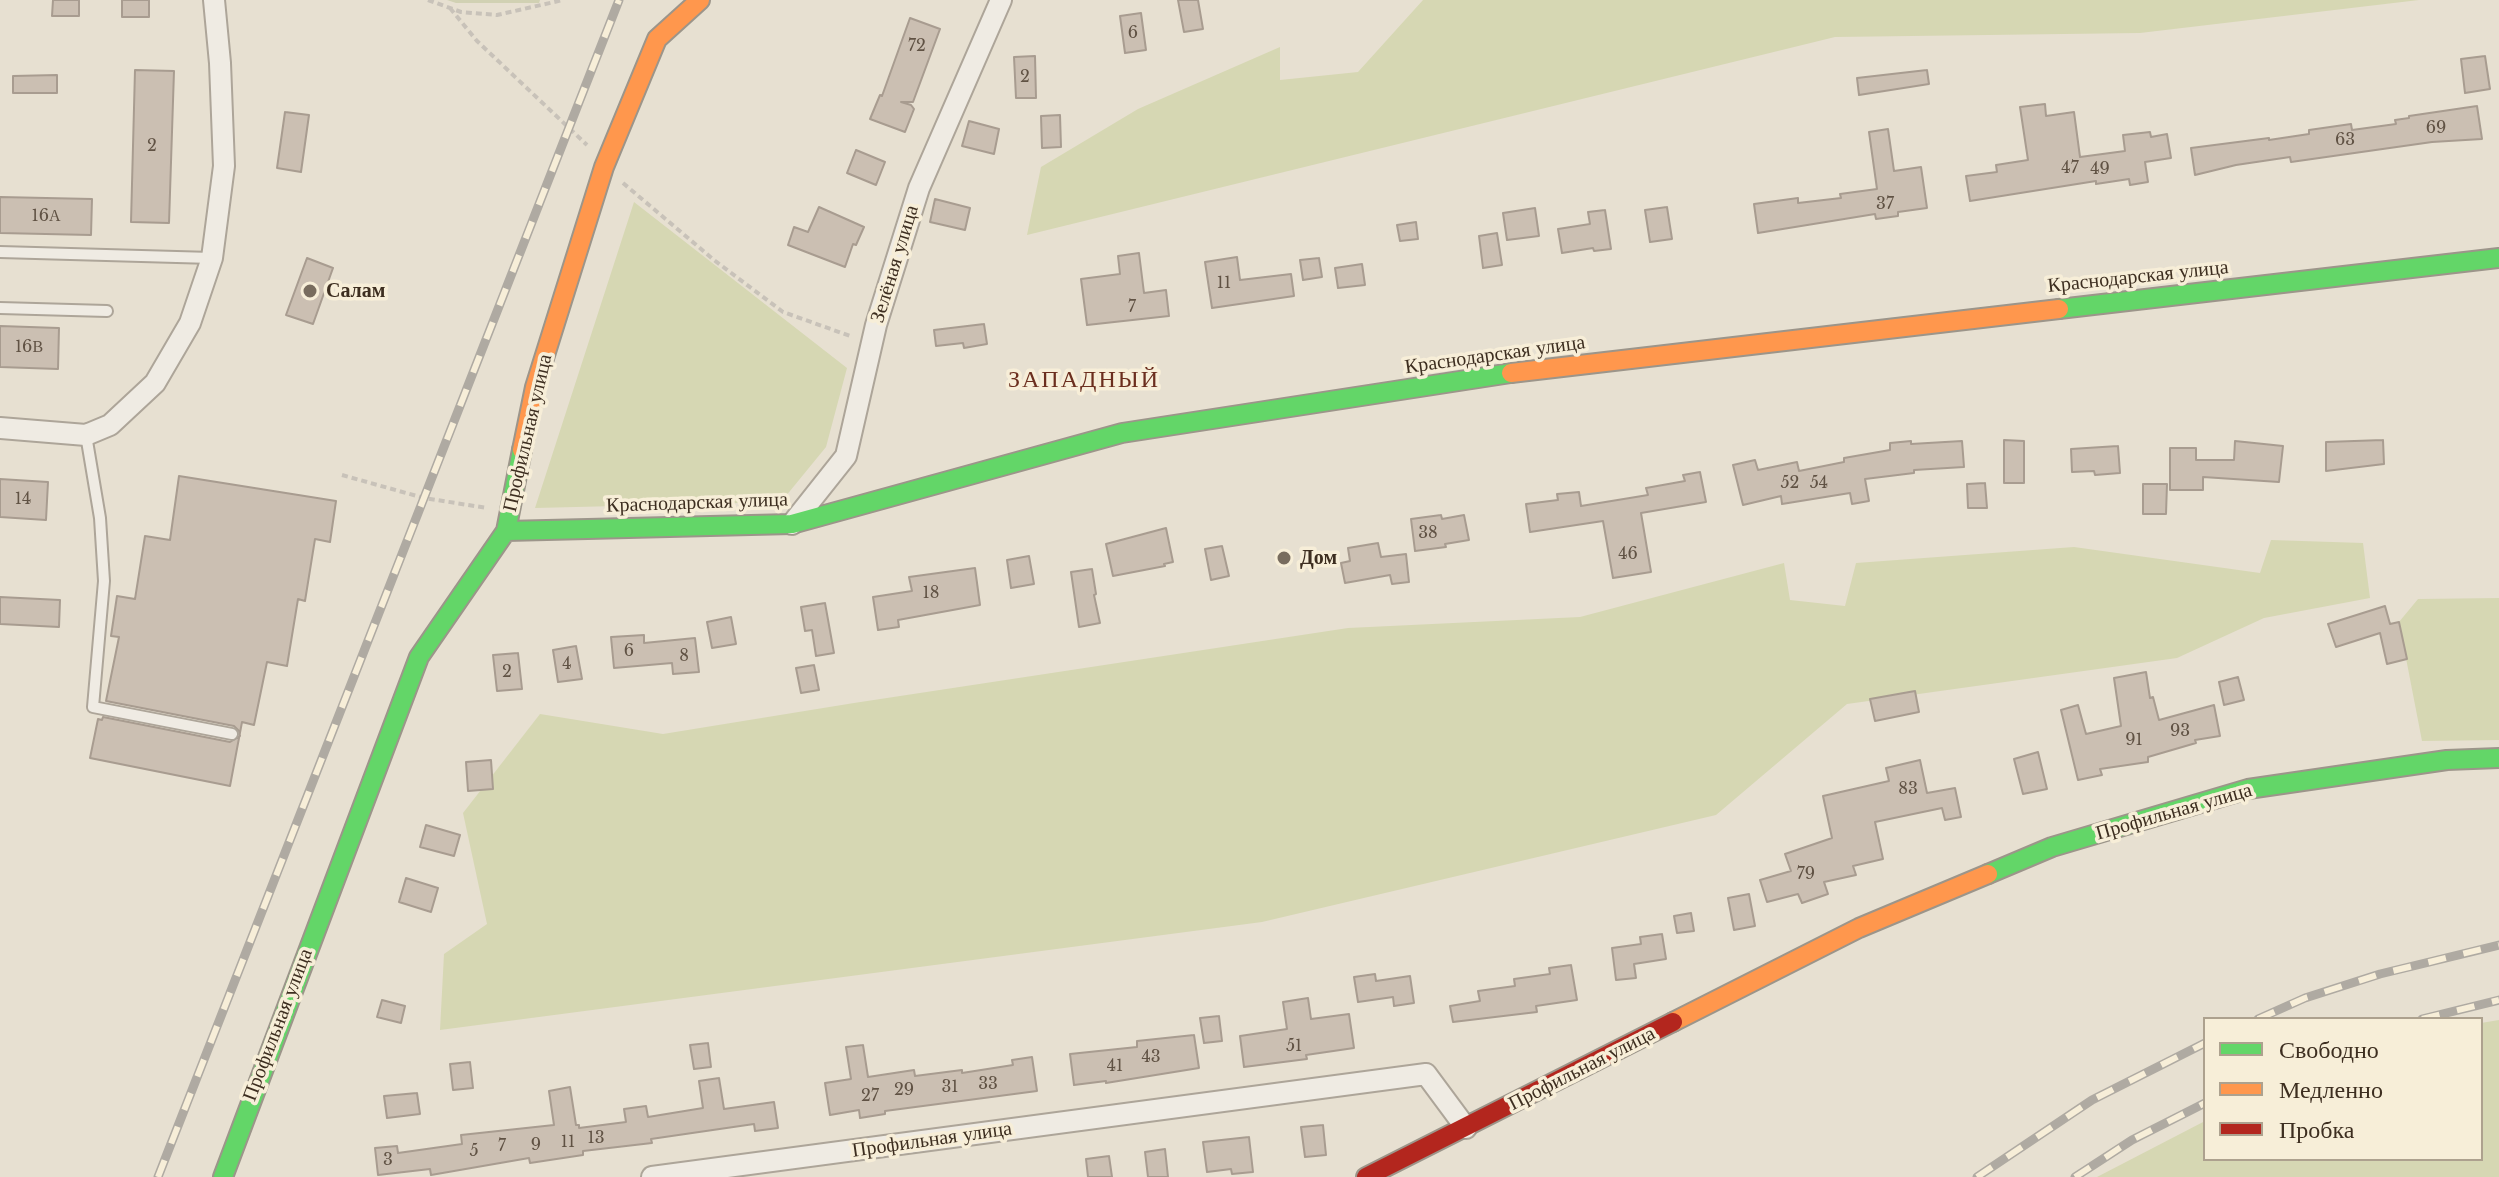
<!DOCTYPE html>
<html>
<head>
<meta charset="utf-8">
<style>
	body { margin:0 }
	#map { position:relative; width:2499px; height:1177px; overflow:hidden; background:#e7e0d1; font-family:"Libre Baskerville",serif }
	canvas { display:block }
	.legend { position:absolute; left:2203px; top:1017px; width:280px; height:144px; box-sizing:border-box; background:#f7eed8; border:2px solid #ada18e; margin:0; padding:10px 14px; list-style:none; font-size:24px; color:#3d2e20 }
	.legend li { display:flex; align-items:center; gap:16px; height:40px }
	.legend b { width:40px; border:2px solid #ada18e }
</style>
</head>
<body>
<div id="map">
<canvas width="2499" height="1177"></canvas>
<ul class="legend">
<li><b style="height:10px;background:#63d668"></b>Свободно</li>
<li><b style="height:10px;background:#ff974d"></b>Медленно</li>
<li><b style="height:10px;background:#b3261e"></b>Пробка</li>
</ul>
</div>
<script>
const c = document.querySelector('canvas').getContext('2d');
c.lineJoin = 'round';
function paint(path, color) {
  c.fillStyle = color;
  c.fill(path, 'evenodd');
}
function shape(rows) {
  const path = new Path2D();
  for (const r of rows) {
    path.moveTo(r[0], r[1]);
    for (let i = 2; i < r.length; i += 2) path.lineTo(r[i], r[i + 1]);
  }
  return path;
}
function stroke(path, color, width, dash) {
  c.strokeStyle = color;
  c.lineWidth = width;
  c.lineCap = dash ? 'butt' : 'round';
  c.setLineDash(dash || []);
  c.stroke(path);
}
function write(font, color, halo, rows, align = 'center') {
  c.font = font + ' "Libre Baskerville",serif';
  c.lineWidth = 7;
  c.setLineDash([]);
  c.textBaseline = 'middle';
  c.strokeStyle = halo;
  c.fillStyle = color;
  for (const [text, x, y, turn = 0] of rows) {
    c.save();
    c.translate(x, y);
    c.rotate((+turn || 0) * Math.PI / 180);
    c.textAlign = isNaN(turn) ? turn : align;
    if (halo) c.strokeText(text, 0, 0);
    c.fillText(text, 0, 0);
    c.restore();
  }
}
const green = shape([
	[1423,0,2419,0,2140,33,1835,37,1027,235,1041,167,1138,109,1280,47,1280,80,1358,72],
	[634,202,847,368,826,447,781,502,535,508],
	[2271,540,2363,543,2370,598,2264,618,2177,658,1847,704,1716,815,1262,922,440,1030,444,954,487,924,463,813,540,714,663,734,854,703,1348,628,1580,617,1784,563,1790,600,1845,606,1856,563,2074,547,2260,573],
	[2499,598,2499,740,2422,741,2399,622,2418,599],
	[2499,1020,2499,1177,2097,1177,2205,1121,2205,1159,2481,1159,2481,1023]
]);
const cemetery = shape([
	[447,0,540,0,539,3,456,3]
]);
const building = shape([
	[53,0,79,0,79,16,52,16,53,0],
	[122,0,149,0,149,17,122,17,122,0],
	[1178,0,1198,0,1203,29,1184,32,1178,0],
	[1141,13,1146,50,1125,53,1120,16,1141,13],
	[910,18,940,29,913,102,901,102,911,105,914,109,905,132,870,119,880,95,882,96,910,18],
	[1035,56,1036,98,1016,98,1014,57,1035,56],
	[2485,56,2490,89,2465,93,2461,59,2485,56],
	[135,70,174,71,169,223,131,222,135,70],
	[1927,70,1929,84,1859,95,1857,78,1927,70],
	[57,75,57,93,13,93,13,76,57,75],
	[2045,104,2046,116,2074,112,2080,157,2125,151,2123,135,2150,132,2151,137,2167,134,2171,158,2145,162,2148,182,2130,185,2129,179,2096,184,2096,181,1970,201,1966,176,1997,172,1996,165,2028,160,2020,107,2045,104],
	[2477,106,2482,139,2432,142,2291,162,2290,157,2236,165,2195,175,2191,148,2269,138,2269,140,2309,134,2309,130,2351,124,2352,130,2396,124,2395,120,2409,118,2409,116,2477,106],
	[285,112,309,115,301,172,277,168,285,112],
	[1060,115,1061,147,1042,148,1041,116,1060,115],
	[969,121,999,129,994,154,962,146,969,121],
	[1888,129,1894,171,1921,167,1927,208,1898,212,1898,216,1876,219,1875,214,1758,233,1754,204,1798,198,1798,203,1841,198,1840,194,1877,189,1869,132,1888,129],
	[856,150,885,162,876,185,847,173,856,150],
	[0,197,92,199,91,235,0,233,0,197],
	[935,199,970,208,965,230,930,222,935,199],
	[819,207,864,227,856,245,853,244,845,267,788,245,794,227,808,232,819,207],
	[1667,207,1672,239,1650,242,1645,210,1667,207],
	[1535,208,1539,236,1507,240,1503,213,1535,208],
	[1605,210,1611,249,1594,251,1593,248,1562,253,1558,229,1590,224,1588,212,1605,210],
	[1416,222,1418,239,1400,241,1397,225,1416,222],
	[1497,233,1502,265,1483,268,1479,236,1497,233],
	[1139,253,1144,293,1166,290,1169,316,1087,325,1081,279,1120,274,1118,256,1139,253],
	[1237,257,1240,280,1291,274,1294,296,1212,308,1205,262,1237,257],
	[307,258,333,268,313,324,286,315,307,258],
	[1319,258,1322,277,1303,280,1300,260,1319,258],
	[1362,264,1365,285,1338,288,1335,268,1362,264],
	[984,324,987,344,964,348,963,343,936,346,934,330,984,324],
	[0,326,59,328,58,369,0,367,0,326],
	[2004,440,2024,441,2024,483,2004,483,2004,440],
	[2383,440,2384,464,2326,471,2326,442,2383,440],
	[1911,441,1911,444,1962,441,1964,467,1914,470,1914,473,1865,479,1869,501,1852,504,1850,493,1782,504,1781,496,1743,505,1733,465,1755,460,1758,470,1797,462,1799,471,1844,462,1844,458,1890,450,1890,443,1911,441],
	[2235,441,2283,446,2279,482,2203,477,2203,490,2170,490,2170,448,2196,448,2196,460,2234,460,2235,441],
	[2118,446,2120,473,2095,475,2094,471,2072,472,2071,449,2118,446],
	[1700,472,1706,502,1641,513,1651,572,1613,578,1603,521,1530,532,1526,504,1558,500,1557,494,1579,492,1581,506,1648,495,1646,488,1685,481,1683,475,1700,472],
	[179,476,336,501,330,542,315,539,305,601,298,599,287,666,267,662,254,725,242,722,230,786,90,758,98,719,102,720,103,717,230,742,240,736,239,731,234,726,106,701,119,637,111,636,117,596,135,599,145,536,170,540,179,476],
	[0,479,48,482,46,520,0,517,0,479],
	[1985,483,1987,508,1968,508,1967,484,1985,483],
	[2143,484,2167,484,2166,514,2143,514,2143,484],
	[1441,515,1442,519,1464,515,1469,540,1445,544,1446,547,1415,551,1411,519,1441,515],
	[1166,528,1173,562,1164,564,1165,566,1113,576,1106,544,1166,528],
	[1378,543,1381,557,1406,554,1409,582,1392,584,1390,575,1345,583,1341,563,1350,561,1348,548,1378,543],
	[1222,546,1229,576,1211,580,1205,549,1222,546],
	[1029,556,1034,584,1011,588,1007,560,1029,556],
	[975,568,980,605,898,620,899,627,878,630,873,597,912,591,909,577,975,568],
	[1092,569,1096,594,1094,595,1100,623,1079,627,1071,572,1092,569],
	[0,597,60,600,59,627,0,624,0,597],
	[825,603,834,653,816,656,812,630,805,631,801,607,825,603],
	[2385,606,2390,624,2399,622,2407,659,2387,664,2380,633,2336,647,2328,624,2385,606],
	[731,617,736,644,712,648,707,622,731,617],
	[644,635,644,643,695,638,699,672,673,674,672,663,614,668,611,637,644,635],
	[576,646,582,679,558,682,553,650,576,646],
	[518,653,522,689,497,691,493,655,518,653],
	[814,665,819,690,801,693,796,668,814,665],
	[2146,672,2150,698,2153,697,2159,720,2214,705,2220,736,2195,740,2196,743,2148,757,2148,762,2100,769,2102,775,2078,780,2061,710,2078,705,2086,734,2121,726,2114,678,2146,672],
	[2238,677,2244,700,2224,705,2219,682,2238,677],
	[1915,691,1919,712,1875,721,1870,699,1915,691],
	[2038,752,2047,789,2023,794,2014,759,2038,752],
	[491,760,493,789,468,791,466,762,491,760],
	[1920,760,1927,793,1955,788,1961,817,1945,820,1942,808,1875,822,1883,859,1853,866,1856,875,1824,882,1828,894,1802,903,1798,894,1767,902,1760,880,1791,871,1785,854,1832,838,1823,796,1889,781,1886,768,1920,760],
	[426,825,460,835,454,856,420,847,426,825],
	[406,878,438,888,431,912,399,902,406,878],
	[1749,894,1755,926,1734,930,1728,898,1749,894],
	[1691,913,1694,931,1677,933,1674,916,1691,913],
	[1662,934,1666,959,1634,964,1636,978,1616,980,1612,948,1641,944,1640,937,1662,934],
	[1571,965,1577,1000,1536,1006,1537,1012,1453,1022,1450,1006,1480,1001,1478,991,1515,986,1514,979,1550,974,1549,968,1571,965],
	[1375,974,1376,981,1410,976,1414,1003,1394,1006,1393,997,1358,1002,1354,977,1375,974],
	[1308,998,1311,1019,1349,1014,1354,1048,1306,1055,1307,1059,1244,1067,1240,1036,1287,1029,1283,1002,1308,998],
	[382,1000,405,1006,401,1023,377,1017,382,1000],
	[1219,1016,1222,1041,1204,1043,1200,1018,1219,1016],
	[1194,1035,1199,1068,1106,1083,1106,1081,1074,1085,1070,1054,1137,1047,1137,1041,1194,1035],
	[708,1043,711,1067,694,1069,690,1045,708,1043],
	[863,1045,868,1077,914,1070,915,1076,962,1070,962,1073,1013,1065,1012,1060,1032,1057,1037,1091,885,1111,885,1114,860,1118,859,1110,830,1115,825,1083,851,1079,846,1047,863,1045],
	[470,1062,473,1088,453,1090,450,1064,470,1062],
	[719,1078,724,1109,774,1102,778,1128,755,1131,754,1124,651,1139,652,1143,583,1151,583,1155,530,1163,529,1158,431,1175,430,1169,378,1175,375,1148,397,1146,398,1153,462,1144,461,1135,554,1125,549,1091,570,1087,576,1125,579,1125,579,1128,626,1122,624,1109,646,1106,648,1117,703,1108,699,1081,719,1078],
	[417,1093,420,1114,387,1118,384,1096,417,1093],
	[1323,1125,1326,1155,1305,1157,1301,1127,1323,1125],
	[1249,1137,1253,1172,1232,1174,1231,1169,1207,1172,1203,1142,1249,1137],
	[1165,1149,1168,1177,1148,1177,1145,1152,1165,1149],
	[1109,1156,1112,1177,1088,1177,1086,1159,1109,1156]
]);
const path = shape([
	[428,0,461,12,497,15,563,0],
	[450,8,477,41,587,145],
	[623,183,714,260,783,312,853,337],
	[342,475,424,498,487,508]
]);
const lane = shape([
	[0,252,212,258],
	[0,308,107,311],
	[86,435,100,518,104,581,93,707,232,734]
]);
const street = shape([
	[0,428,86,435,110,425,155,383,190,323,212,258,224,166,220,63,214,0],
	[792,524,846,456,876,325,919,188,1001,0],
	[652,1177,1426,1074,1466,1128]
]);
const fast = shape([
	[2059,309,2499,258],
	[506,531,792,524,1122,433,1511,373],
	[1988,874,2052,847,2248,789,2447,760,2499,758],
	[223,1177,419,657,506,531,522,450]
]);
const slow = shape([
	[1511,373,2059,309],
	[522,450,535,387,604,167,657,39,700,0],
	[1673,1022,1859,928,1988,874]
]);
const jam = shape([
	[1366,1177,1673,1022]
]);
const rail = shape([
	[2258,1019,2305,998,2380,974,2499,945],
	[2422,1019,2499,1000],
	[158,1177,619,0],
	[1977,1177,2092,1100,2205,1043],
	[2075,1177,2132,1140,2205,1103]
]);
const markers = [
	[310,291,8,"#786c5e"],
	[1284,558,8,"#786c5e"]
];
const numberNames = [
	["6",1133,33],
	["72",917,46],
	["2",1025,77],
	["69",2436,128],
	["63",2345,140],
	["2",152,146],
	["47",2070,168],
	["49",2100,169],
	["37",1885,204],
	["16А",46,216],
	["11",1224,283],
	["7",1132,307],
	["16В",29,347],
	["52",1790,483],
	["54",1819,483],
	["14",23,499],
	["38",1428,533],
	["46",1628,554],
	["18",931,593],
	["6",629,651],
	["8",684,656],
	["4",567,664],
	["2",507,672],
	["93",2180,731],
	["91",2134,740],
	["83",1908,789],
	["79",1806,874],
	["51",1294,1046],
	["43",1151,1057],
	["41",1115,1066],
	["33",988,1084],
	["31",950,1087],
	["29",904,1090],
	["27",870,1096],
	["13",596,1138],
	["11",568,1142],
	["9",536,1145],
	["7",502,1146],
	["5",474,1151],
	["3",388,1160]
];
const streetNames = [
	["Зелёная улица",895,264,-73],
	["Краснодарская улица",2138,277,-6],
	["Краснодарская улица",1495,355,-8],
	["Профильная улица",528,433,-77],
	["Краснодарская улица",697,503,-2],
	["Профильная улица",2174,812,-16],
	["Профильная улица",278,1025,-69],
	["Профильная улица",1582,1069,-27],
	["Профильная улица",932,1140,-8]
];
const poiNames = [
	["Салам",326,291],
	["Дом",1300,558]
];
const quarterNames = [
	["ЗАПАДНЫЙ",1084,380]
];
paint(green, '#d6d7b3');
paint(cemetery, '#d1d1b3');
paint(building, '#cbbfb2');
stroke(building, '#a89c90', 2);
stroke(lane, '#ada599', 14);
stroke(street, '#ada599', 24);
stroke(fast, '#9c958a', 22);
stroke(slow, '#9c958a', 22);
stroke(jam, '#9c958a', 22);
stroke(path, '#c8c2b9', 4, [6, 4]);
stroke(lane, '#efebe3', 10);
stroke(street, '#efebe3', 20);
stroke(fast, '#63d668', 18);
stroke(slow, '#ff974d', 18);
stroke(jam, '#b3261e', 18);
stroke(rail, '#afaaa2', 9);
stroke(rail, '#f7eed8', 6, [18]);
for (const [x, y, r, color] of markers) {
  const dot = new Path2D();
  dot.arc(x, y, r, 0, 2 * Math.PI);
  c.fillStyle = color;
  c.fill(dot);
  stroke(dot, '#f7eed8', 3);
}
write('16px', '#605244', null, numberNames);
write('20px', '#3d2e20', '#f7eed8', streetNames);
write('bold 20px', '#3d2e20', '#f7eed8', poiNames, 'left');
c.letterSpacing = '2px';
write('24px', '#6b2e1e', '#f7eed8', quarterNames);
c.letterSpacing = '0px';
</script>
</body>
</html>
